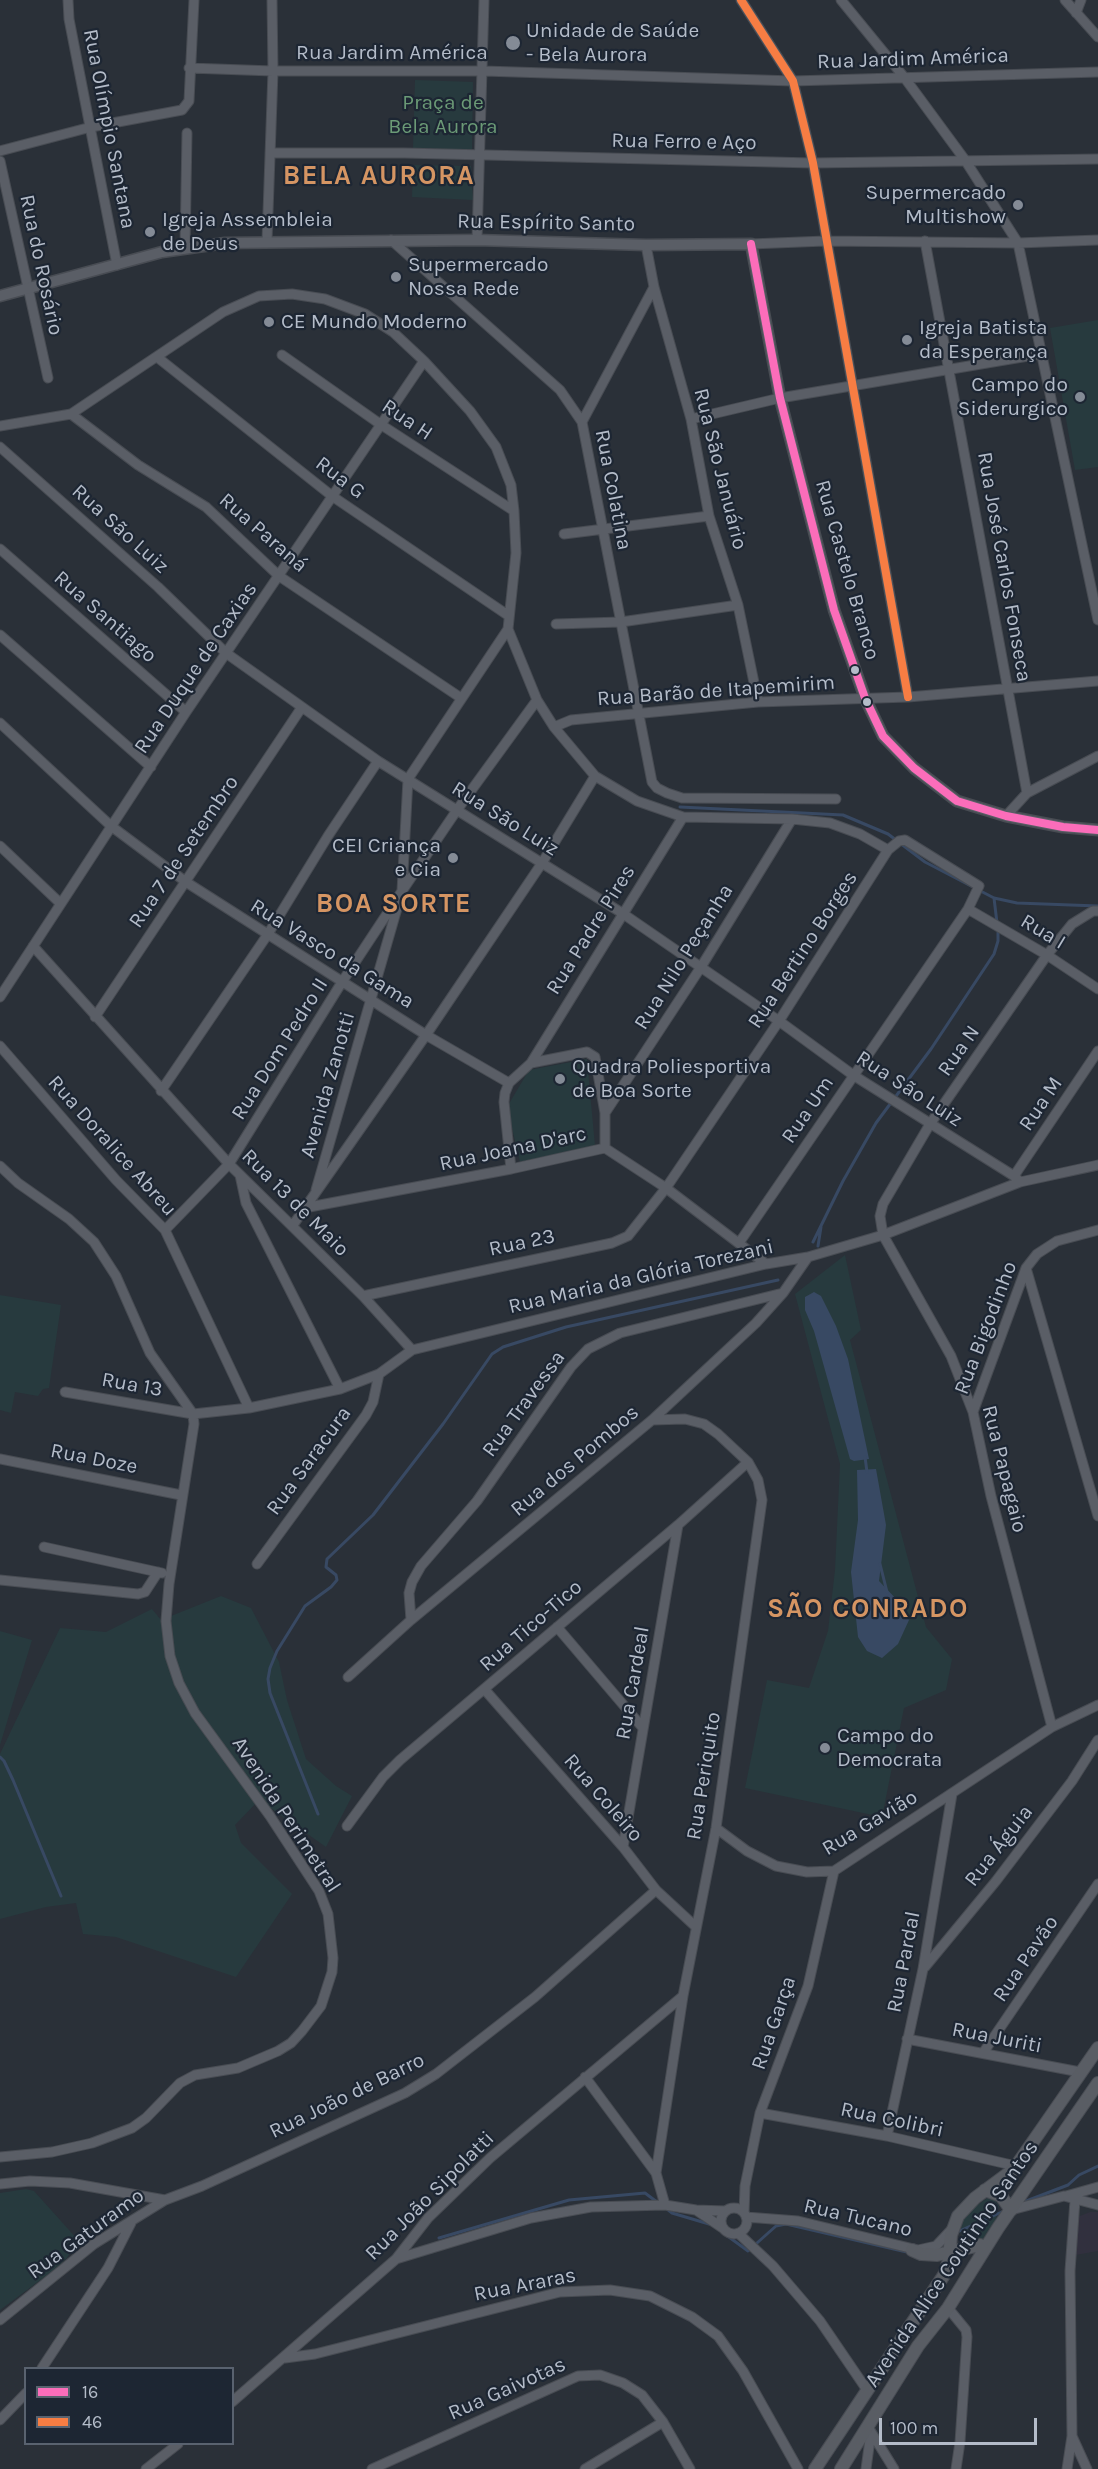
<!DOCTYPE html>
<html>
<head>
<meta charset="utf-8">
<style>
	body { margin:0 }
	#map { position:relative; width:1098px; height:2469px; overflow:hidden; background:#2a3038; font-family:Karla,sans-serif }
	canvas { display:block }
	.legend { position:absolute; left:24px; top:2367px; width:210px; height:78px; box-sizing:border-box; background:#1d2633; border:2px solid #59626f; margin:0; padding:8px 10px; list-style:none; font-size:18px; color:#b4bcc9 }
	.legend li { display:flex; align-items:center; gap:12px; height:30px }
	.legend b { width:30px; border:2px solid #59626f }
	.scale { position:absolute; left:879px; top:2418px; width:158px; height:27px; box-sizing:border-box; border:3px solid #b4bcc9; border-top:0; padding-left:8px; font-size:18px; line-height:21px; white-space:nowrap; color:#b4bcc9; -webkit-text-stroke:4px #1d2633; paint-order:stroke }
</style>
</head>
<body>
<div id="map">
<canvas width="1098" height="2469"></canvas>
<ul class="legend">
<li><b style="height:8px;background:#fb6dba"></b>16</li>
<li><b style="height:8px;background:#f77d43"></b>46</li>
</ul>
<div class="scale">100 m</div>
</div>
<script>
const c = document.querySelector('canvas').getContext('2d');
c.lineJoin = 'round';
function paint(path, color) {
  c.fillStyle = color;
  c.fill(path, 'evenodd');
}
function shape(rows) {
  const path = new Path2D();
  for (const r of rows) {
    if (r.length === 3) {
      path.moveTo(r[0] + r[2], r[1]);
      path.arc(r[0], r[1], r[2], 0, 2 * Math.PI);
      continue;
    }
    path.moveTo(r[0], r[1]);
    for (let i = 2; i < r.length; i += 2) path.lineTo(r[i], r[i + 1]);
  }
  return path;
}
function stroke(path, color, width, dash) {
  c.strokeStyle = color;
  c.lineWidth = width;
  c.lineCap = dash ? 'butt' : 'round';
  c.setLineDash(dash || []);
  c.stroke(path);
}
function write(font, color, halo, rows, align = 'center') {
  c.font = font + ' Karla,sans-serif';
  c.lineWidth = 4.5;
  c.setLineDash([]);
  c.textBaseline = 'middle';
  c.strokeStyle = halo;
  c.fillStyle = color;
  for (const [text, x, y, turn = 0] of rows) {
    c.save();
    c.translate(x, y);
    c.rotate((+turn || 0) * Math.PI / 180);
    c.textAlign = isNaN(turn) ? turn : align;
    if (halo) c.strokeText(text, 0, 0);
    c.fillText(text, 0, 0);
    c.restore();
  }
}
const medical = shape([
	[1090,2212,1098,2212,1098,2251,1076,2255,1075,2218]
]);
const green = shape([
	[415,80,473,82,472,150,413,148],
	[413,165,471,166,473,200,412,197],
	[1098,320,1098,467,1075,470,1050,328],
	[587,1059,595,1146,520,1162,507,1107,529,1070],
	[845,1255,861,1330,850,1340,926,1627,952,1659,946,1690,904,1708,882,1817,745,1788,767,1680,809,1688,828,1631,835,1570,840,1464,795,1294],
	[0,1295,61,1305,49,1388,43,1389,38,1396,15,1392,11,1413,0,1410],
	[221,1596,251,1608,279,1662,287,1700,306,1759,336,1786,352,1796,326,1847,259,1800,235,1825,241,1843,292,1894,236,1977,116,1937,83,1934,76,1903,46,1907,0,1919,0,1754,60,1628,106,1632,152,1609,161,1620],
	[0,1631,32,1640,0,1745],
	[26,2189,34,2191,78,2240,67,2258,54,2270,0,2310,0,2193],
	[989,2197,995,2200,999,2206,996,2219,983,2239,977,2241,964,2238,960,2232,963,2220,970,2210]
]);
const water = shape([
	[814,1292,821,1296,836,1326,848,1359,869,1459,854,1461,850,1459,814,1331,805,1310,805,1297],
	[876,1469,886,1525,879,1581,900,1603,909,1620,898,1644,882,1658,867,1651,858,1637,851,1572,858,1520,857,1470]
]);
const stream = shape([
	[680,807,843,815,888,834,925,862,994,898,1017,903,1098,906],
	[994,898,997,923],
	[813,1242,843,1181,876,1123,931,1049,994,954,998,941,998,929],
	[818,1246,821,1227],
	[865,1457,867,1472],
	[880,1564,887,1592],
	[0,1757,4,1761,13,1780,61,1896],
	[318,1814,270,1693,268,1679,270,1668,277,1651,305,1606,331,1587,337,1580,336,1575,326,1567,327,1559,373,1515,443,1424,492,1354,503,1347,566,1327,778,1280],
	[1021,2203,1068,2185,1079,2175,1098,2166],
	[667,2209,672,2213,709,2224],
	[722,2232,748,2251,776,2226,786,2224,911,2253],
	[955,2233,1004,2211],
	[439,2238,569,2200,645,2193,657,2202]
]);
const minor = shape([
	[68,0,69,19,117,265],
	[741,0,793,81,813,163,908,697],
	[841,0,904,77,965,160,1018,243,1098,620],
	[1065,0,1098,37],
	[1076,13,1081,0],
	[189,68,273,71,484,71,793,81,1098,72],
	[0,151,91,127,182,110,189,101,194,0],
	[270,153,404,153,813,163,1098,159],
	[0,161,48,378],
	[391,240,560,390,582,422,652,782,657,788,667,793,682,798,836,799],
	[477,240,484,0],
	[267,241,273,71,272,0],
	[925,241,1027,793],
	[751,244,825,241,1018,243,1098,240],
	[646,245,654,287,691,419,709,516,738,605,758,702],
	[185,248,187,133],
	[282,355,380,424,514,511],
	[157,357,332,496,509,616],
	[71,414,138,465,206,507,279,576,461,698],
	[691,419,780,398,1040,354],
	[582,422,654,287],
	[0,426,71,414,223,312,259,296,292,294,325,299,365,314,393,332,424,361,470,411,496,447,511,485,514,511,516,553,508,629,537,700,554,727,595,776,637,801,683,817,792,819,830,823,860,834,888,850],
	[0,447,158,587,226,653,378,761,622,913,779,1021,853,1075,1014,1176,1020,1182],
	[564,534,709,516],
	[0,549,186,712],
	[556,624,621,622,738,605],
	[0,635,151,767],
	[0,723,111,826,186,882,426,1035,509,1083],
	[554,727,571,720,758,702,908,697,1098,681],
	[1006,816,1027,793,1098,756],
	[0,846,60,903],
	[968,909,1047,955,1098,989],
	[33,946,229,1164,363,1296,412,1350],
	[0,997,186,712,424,361],
	[95,1017,302,707],
	[0,1046,116,1180,165,1230,249,1408],
	[531,1063,683,817],
	[161,1091,268,934,328,836,378,761],
	[605,1113,701,967,792,819],
	[0,1166,18,1183,69,1219,94,1242,116,1276,150,1353,193,1414,194,1424,169,1584,166,1621,170,1656,179,1683,195,1713,270,1816,319,1891,328,1914,333,1958,332,1972,321,2006,302,2031,291,2043,278,2051,238,2068,195,2075,180,2083,146,2118,132,2128,92,2143,52,2152,0,2157],
	[511,1169,504,1102,505,1093,509,1083,531,1063,587,1052,595,1057,605,1113,605,1148],
	[240,1175,246,1203,340,1389],
	[1014,1176,1098,1051],
	[316,1190,402,891,408,779,508,629],
	[304,1208,511,1169,605,1148,666,1188,766,1264],
	[293,1225,426,1035,542,863,595,776],
	[165,1230,229,1164,342,982,402,891,457,810,537,700],
	[1026,1268,1098,1516],
	[363,1296,612,1243,628,1236,666,1188,779,1021,888,850,899,841,905,840,979,886,968,909,739,1243],
	[65,1392,193,1414,249,1408,340,1389,379,1374,412,1350,766,1264,808,1257,883,1235,1020,1182,1098,1165],
	[973,1412,1026,1268,1037,1254,1057,1241,1098,1230],
	[652,1420,685,1419,704,1424,718,1434,748,1462,758,1480,762,1500,716,1828,683,1996,656,2173,665,2205],
	[0,1459,181,1495],
	[44,1547,162,1573],
	[257,1564,366,1415,373,1402,379,1374],
	[0,1580,138,1594,145,1592,158,1572],
	[411,1620,409,1593,412,1582,421,1566,477,1501,571,1367,588,1349,620,1333,783,1293],
	[557,1627,643,1728],
	[348,1677,411,1620,652,1420,756,1323,783,1293,808,1257],
	[485,1690,623,1847,656,1890,696,1927],
	[1052,1727,991,1496,973,1412,951,1356,883,1235,880,1216,883,1204,930,1124,1047,955,1072,924,1093,911,1098,911],
	[347,1826,383,1777,400,1760,678,1525,748,1462],
	[716,1828,747,1851,776,1866,807,1872,834,1871,1052,1727,1098,1705],
	[623,1847,678,1525],
	[925,1967,996,1881,1072,1781,1098,1740],
	[907,2039,1080,2072],
	[983,2053,1098,1884],
	[585,2077,656,2173],
	[760,2113,887,2136,1016,2166],
	[887,2136,923,1969,952,1794],
	[0,2184,30,2181,70,2183,165,2200,202,2186,405,2093,436,2074,535,1997,656,1890],
	[1066,2196,1098,2187],
	[734,2221,13],
	[696,2210,724,2229],
	[1011,2210,1064,2196,1098,2205],
	[744,2213,745,2186,760,2113,808,1986,834,1871],
	[746,2217,798,2221,918,2250,936,2246,951,2230],
	[738,2233,773,2266,820,2321,867,2390],
	[396,2259,531,2218,591,2207,665,2205,696,2210,726,2211],
	[948,2308,966,2330,967,2337,960,2442,956,2469],
	[0,2320,94,2244,165,2200],
	[285,2358,315,2354,560,2292,610,2290,650,2296,692,2317,718,2336,743,2371,798,2469],
	[42,2368,108,2268,131,2223],
	[232,2402,396,2259,428,2218,490,2158,683,1996],
	[0,2420,26,2393],
	[868,2427,894,2469],
	[1072,2436,1087,2469],
	[146,2469,178,2444],
	[372,2469,578,2376,600,2375,623,2383,642,2395,663,2422,690,2469],
	[585,2469,663,2422],
	[866,2469,871,2432],
	[1067,2469,1072,2436,1070,2271,1075,2200]
]);
const tertiary = shape([
	[0,296,162,252,225,243,477,240,646,245,751,244,780,398,834,610,865,698,883,736,914,768,957,801,1006,816,1063,827,1098,830]
]);
const secondary = shape([
	[985,2190,1001,2196,1011,2210],
	[912,2250,921,2254,937,2255,980,2245],
	[815,2469,944,2275,949,2260,951,2235,958,2216,975,2198,1014,2169,1098,2048],
	[841,2469,918,2346,948,2308,998,2228,1098,2083]
]);
const bus1 = shape([
	[751,244,780,398,834,610,865,698,883,736,914,768,957,801,1006,816,1063,827,1098,830]
]);
const bus2 = shape([
	[741,0,793,81,813,163,908,697]
]);
const markers = [
	[513,43,8,"#848b96"],
	[1018,205,6,"#848b96"],
	[150,232,6,"#848b96"],
	[396,277,6,"#848b96"],
	[269,322,6,"#848b96"],
	[907,340,6,"#848b96"],
	[1080,397,6,"#848b96"],
	[855,670,5,"#b4bcc9"],
	[867,702,5,"#b4bcc9"],
	[453,858,6,"#848b96"],
	[560,1079,6,"#848b96"],
	[825,1748,6,"#848b96"]
];
const poiNames = [
	["Unidade de Saúde",526,31],
	["- Bela Aurora",526,55],
	["Supermercado",1006,193,"right"],
	["Multishow",1006,217,"right"],
	["Igreja Assembleia",162,220],
	["de Deus",162,244],
	["Supermercado",408,265],
	["Nossa Rede",408,289],
	["CE Mundo Moderno",281,322],
	["Igreja Batista",919,328],
	["da Esperança",919,352],
	["Campo do",1068,385,"right"],
	["Siderurgico",1068,409,"right"],
	["CEI Criança",441,846,"right"],
	["e Cia",441,870,"right"],
	["Quadra Poliesportiva",572,1067],
	["de Boa Sorte",572,1091],
	["Campo do",837,1736],
	["Democrata",837,1760]
];
const streetNames = [
	["Rua Jardim América",392,53],
	["Rua Jardim América",913,59,-2],
	["Rua Olímpio Santana",109,129,79],
	["Rua Ferro e Aço",684,142,1],
	["Rua Espírito Santo",546,223,1],
	["Rua do Rosário",41,265,78],
	["Rua H",407,420,34],
	["Rua São Januário",720,469,76],
	["Rua G",340,478,37],
	["Rua Colatina",613,490,79],
	["Rua São Luiz",120,529,42],
	["Rua Paraná",263,533,41],
	["Rua José Carlos Fonseca",1004,567,80],
	["Rua Castelo Branco",847,570,74],
	["Rua Santiago",105,617,41],
	["Rua Duque de Caxias",196,668,-56],
	["Rua Barão de Itapemirim",716,691,-4],
	["Rua São Luiz",505,819,32],
	["Rua 7 de Setembro",184,852,-56],
	["Rua Padre Pires",591,930,-58],
	["Rua I",1043,932,31],
	["Rua Bertino Borges",803,950,-57],
	["Rua Vasco da Gama",332,954,32],
	["Rua Nilo Peçanha",684,957,-58],
	["Rua Dom Pedro II",280,1049,-58],
	["Rua N",959,1051,-55],
	["Avenida Zanotti",328,1085,-74],
	["Rua São Luiz",909,1089,33],
	["Rua M",1041,1104,-56],
	["Rua Um",808,1110,-56],
	["Rua Doralice Abreu",112,1146,48],
	["Rua Joana D'arc",513,1149,-12],
	["Rua 13 de Maio",295,1203,45],
	["Rua 23",522,1243,-12],
	["Rua Maria da Glória Torezani",641,1277,-13],
	["Rua Bigodinho",986,1328,-69],
	["Rua 13",132,1385,10],
	["Rua Travessa",524,1404,-54],
	["Rua Doze",94,1459,11],
	["Rua Saracura",309,1461,-54],
	["Rua dos Pombos",575,1461,-40],
	["Rua Papagaio",1004,1469,76],
	["Rua Tico-Tico",531,1626,-41],
	["Rua Cardeal",633,1683,-80],
	["Rua Periquito",704,1776,-81],
	["Rua Coleiro",603,1798,49],
	["Avenida Perimetral",286,1815,57],
	["Rua Gavião",870,1823,-31],
	["Rua Águia",999,1846,-52],
	["Rua Pavão",1026,1959,-56],
	["Rua Pardal",904,1962,-79],
	["Rua Garça",774,2023,-71],
	["Rua Juriti",997,2038,11],
	["Rua João de Barro",347,2096,-26],
	["Rua Colibri",892,2120,12],
	["Rua João Sipolatti",430,2196,-45],
	["Rua Tucano",858,2218,13],
	["Rua Gaturamo",86,2234,-36],
	["Avenida Alice Coutinho Santos",952,2264,-56],
	["Rua Araras",525,2285,-11],
	["Rua Gaivotas",507,2389,-24]
];
const parkNames = [
	["Praça de",443,103],
	["Bela Aurora",443,127]
];
const districtNames = [
	["BELA AURORA",379,176],
	["BOA SORTE",394,904],
	["SÃO CONRADO",868,1609]
];
paint(medical, '#31303e');
paint(green, '#273a3e');
paint(water, '#384963');
stroke(stream, '#384963', 3);
stroke(minor, '#484c53', 11);
stroke(tertiary, '#484c53', 13);
stroke(secondary, '#484c53', 14);
stroke(minor, '#5a5e66', 9);
stroke(tertiary, '#5a5e66', 10);
stroke(secondary, '#595d64', 12);
stroke(bus1, '#fb6dba', 8);
stroke(bus2, '#f77d43', 8);
for (const [x, y, r, color] of markers) {
  const dot = new Path2D();
  dot.arc(x, y, r, 0, 2 * Math.PI);
  c.fillStyle = color;
  c.fill(dot);
  stroke(dot, '#1d2633', 2);
}
write('21px', '#b4bcc9', '#1d2633', poiNames, 'left');
write('21px', '#b4bcc9', '#1d2633', streetNames);
write('21px', '#6b9a76', '#1d2633', parkNames);
c.letterSpacing = '1.5px';
write('bold 27px', '#d59563', '#1d2633', districtNames);
c.letterSpacing = '0px';
</script>
</body>
</html>
